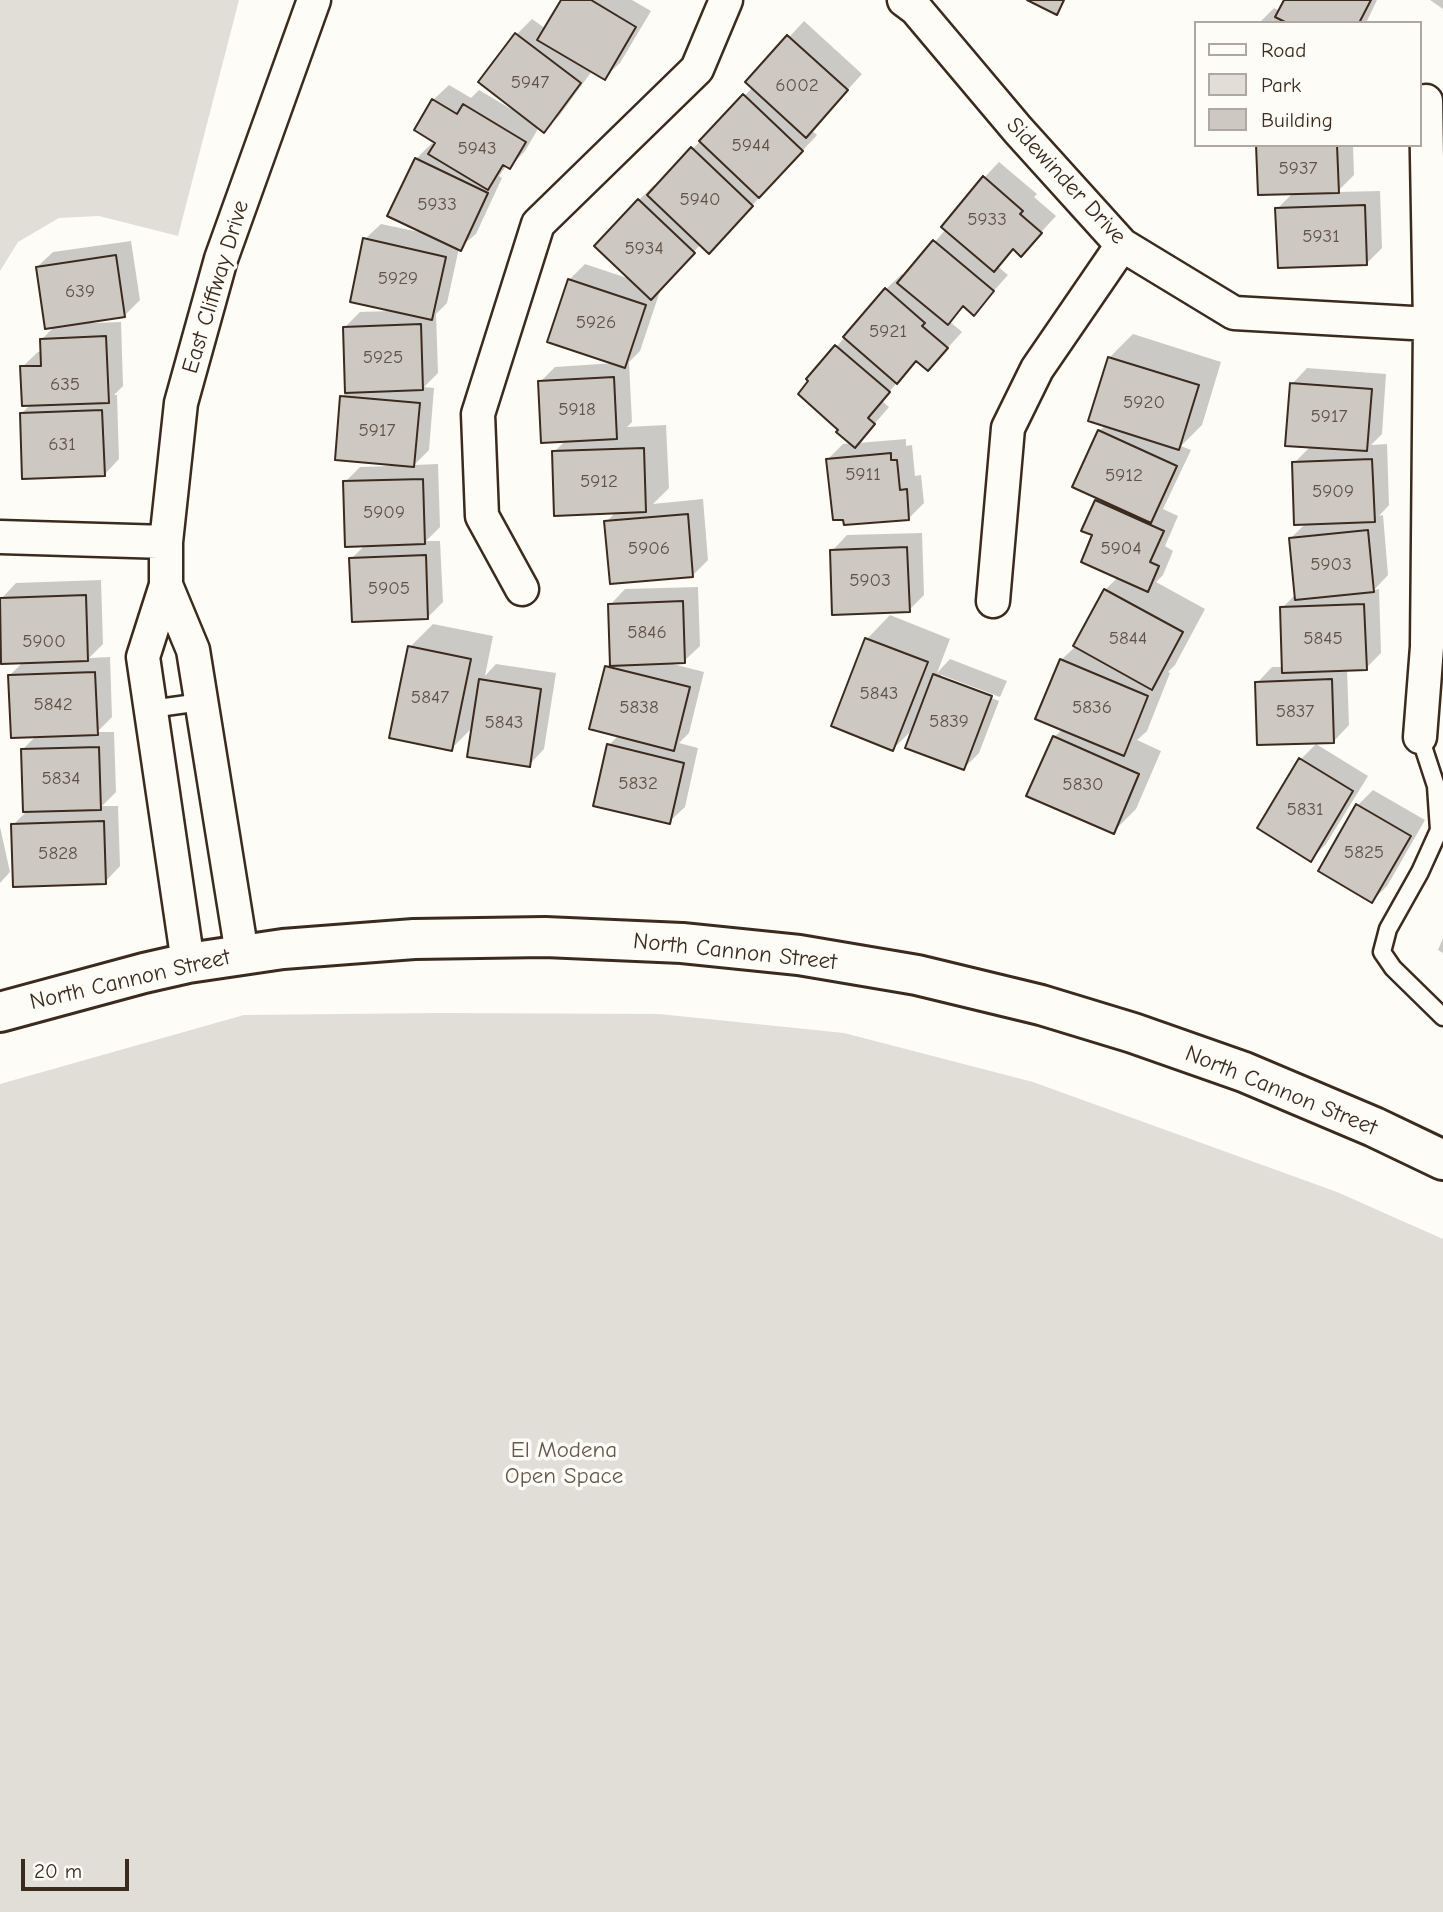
<!DOCTYPE html>
<html>
<head>
<meta charset="utf-8">
<style>
	body { margin:0 }
	#map { position:relative; width:1443px; height:1912px; overflow:hidden; background:#fdfcf7; font-family:"Comic Neue",sans-serif }
	canvas { display:block }
	.legend { position:absolute; left:1194px; top:21px; width:228px; height:126px; box-sizing:border-box; background:#fdfcf7; border:2px solid #afa8a0; margin:0; padding:9px 12px; list-style:none; font-size:21px; color:#3b2a1e }
	.legend li { display:flex; align-items:center; gap:14px; height:35px }
	.legend b { width:35px; border:2px solid #afa8a0 }
	.scale { position:absolute; left:21px; top:1859px; width:108px; height:32px; box-sizing:border-box; border:4px solid #3b2a1e; border-top:0; padding-left:9px; font-size:21px; line-height:24px; white-space:nowrap; color:#3b2a1e; -webkit-text-stroke:5px #fdfcf7; paint-order:stroke }
</style>
</head>
<body>
<div id="map">
<canvas width="1443" height="1912"></canvas>
<ul class="legend">
<li><b style="height:9px;background:#fdfcf7"></b>Road</li>
<li><b style="height:19px;background:#e1ded7"></b>Park</li>
<li><b style="height:19px;background:#cdc8c2"></b>Building</li>
</ul>
<div class="scale">20 m</div>
</div>
<script>
const c = document.querySelector('canvas').getContext('2d');
c.lineJoin = 'round';
function paint(path, color) {
  c.fillStyle = color;
  c.fill(path, 'evenodd');
}
function shape(rows) {
  const path = new Path2D();
  for (const r of rows) {
    path.moveTo(r[0], r[1]);
    for (let i = 2; i < r.length; i += 2) path.lineTo(r[i], r[i + 1]);
  }
  return path;
}
function stroke(path, color, width, dash) {
  c.strokeStyle = color;
  c.lineWidth = width;
  c.lineCap = dash ? 'butt' : 'round';
  c.setLineDash(dash || []);
  c.stroke(path);
}
function write(font, color, halo, rows, align = 'center') {
  c.font = font + ' "Comic Neue",sans-serif';
  c.lineWidth = 7;
  c.setLineDash([]);
  c.textBaseline = 'middle';
  c.strokeStyle = halo;
  c.fillStyle = color;
  for (const [text, x, y, turn = 0] of rows) {
    c.save();
    c.translate(x, y);
    c.rotate((+turn || 0) * Math.PI / 180);
    c.textAlign = isNaN(turn) ? turn : align;
    if (halo) c.strokeText(text, 0, 0);
    c.fillText(text, 0, 0);
    c.restore();
  }
}
const green = shape([
	[0,0,239,0,178,236,99,216,59,218,18,242,0,271],
	[440,1013,659,1014,844,1033,1033,1082,1337,1192,1443,1239,1443,1912,0,1912,0,1084,244,1015]
]);
const shadow = shape([
	[563,0,632,0,651,11,620,63,604,78,592,71,559,116,543,131,539,127,525,151,510,167,507,165,499,176,502,178,476,234,459,248,447,303,436,314,438,373,424,387,434,388,429,450,414,465,438,464,440,527,426,541,440,541,443,602,427,618,351,559,365,545,345,482,360,467,390,466,390,463,342,397,347,391,345,327,360,312,391,311,365,239,381,224,424,233,416,159,432,143,440,148,433,100,449,85,471,98,479,90,511,109,513,107,481,82,517,34,532,19,546,29],
	[1286,0,1377,0,1366,23,1259,23,1274,8,1280,11],
	[1430,0,1443,0,1443,9],
	[804,21,862,74,811,130,817,135,724,236,701,244,661,288,640,351,629,362,632,422,627,427,666,425,669,488,653,504,703,499,708,560,693,575,606,522,616,512,554,452,566,440,540,382,555,367,615,363,569,280,585,264,633,280,639,200,654,185,656,187,753,87,748,82],
	[1258,145,1353,145,1354,175,1337,192,1380,191,1382,248,1366,264,1277,209,1294,192],
	[999,162,1037,194,1034,197,1056,216,1021,254,1014,248,997,266,1008,275,974,313,964,305,949,321,962,332,943,353,918,360,903,375,882,401,889,407,858,443,906,439,906,446,912,445,915,476,921,475,924,503,909,518,828,459,843,444,852,443,809,379,886,289,902,274,905,277,946,229,984,178],
	[131,241,140,300,124,316,93,320,93,323,121,322,123,386,114,395,117,395,119,459,104,475,21,414,31,404,22,367,38,352,42,352,42,339,55,326,37,267,53,252],
	[1133,334,1221,362,1202,425,1181,446,1191,450,1163,509,1178,516,1165,546,1173,551,1163,575,1156,582,1205,609,1175,665,1168,672,1170,673,1147,731,1137,740,1161,751,1136,809,1113,832,1054,737,1063,729,1061,660,1075,647,1105,590,1118,577,1095,535,1097,501,1100,498,1099,431,1106,425,1091,420,1110,357],
	[1307,368,1386,374,1382,434,1371,445,1387,444,1389,505,1379,516,1383,515,1388,575,1374,590,1379,589,1381,653,1366,668,1347,669,1349,725,1334,741,1257,683,1272,667,1284,667,1282,608,1296,594,1291,538,1306,523,1294,463,1311,446,1292,384],
	[922,533,924,595,909,610,832,551,847,535],
	[101,580,103,644,89,658,110,657,112,717,97,732,114,732,116,792,102,806,118,806,120,866,105,882,13,825,25,813,22,750,37,735,10,675,24,661,1,599,16,583],
	[698,587,700,646,684,661,669,663,704,672,689,733,679,743,698,748,685,807,669,822,609,745,619,735,606,667,612,661,610,605,625,589],
	[890,615,950,639,937,673,950,659,1007,681,1000,697,941,675,941,678,999,701,979,753,964,768,915,727,893,749,833,725,867,639],
	[433,624,493,636,485,676,496,664,556,673,544,749,529,765,474,726,451,749,410,647],
	[1316,744,1368,776,1326,844,1311,859,1301,759],
	[1373,790,1425,820,1387,886,1372,901,1358,805],
	[0,827,10,872,0,883],
	[1443,938,1443,953,1438,950]
]);
const building = shape([
	[561,0,591,0,636,27,605,80,537,40,561,0],
	[1027,0,1064,0,1057,15,1027,0],
	[1284,0,1371,0,1359,23,1287,23,1275,17,1284,0],
	[515,33,581,83,544,133,478,82,515,33],
	[787,35,848,90,806,138,745,82,787,35],
	[743,94,803,151,759,198,699,141,743,94],
	[432,99,457,114,463,104,526,142,510,169,503,165,488,190,428,154,435,143,414,130,432,99],
	[1256,145,1337,145,1339,193,1258,195,1256,145],
	[691,147,753,206,709,254,647,195,691,147],
	[415,158,488,193,461,251,387,216,415,158],
	[983,176,1023,211,1020,214,1042,233,1021,257,1013,249,994,272,941,227,983,176],
	[638,199,695,253,651,300,594,246,638,199],
	[1365,205,1367,265,1278,268,1275,208,1365,205],
	[363,238,446,257,432,320,350,302,363,238],
	[933,240,994,291,974,316,963,306,948,325,897,283,933,240],
	[116,255,125,317,45,329,36,267,116,255],
	[568,279,646,305,625,368,547,342,568,279],
	[885,288,925,323,922,326,948,348,928,371,916,361,897,384,843,337,885,288],
	[421,324,423,390,345,393,343,327,421,324],
	[106,336,109,403,22,406,20,366,41,366,40,339,106,336],
	[835,345,890,392,868,418,875,424,855,448,836,432,838,430,798,394,808,381,806,379,835,345],
	[1108,357,1199,385,1179,450,1088,421,1108,357],
	[614,377,617,439,541,443,538,381,614,377],
	[1290,383,1372,389,1367,451,1285,446,1290,383],
	[340,396,420,403,414,467,335,460,340,396],
	[102,410,105,476,22,479,20,413,102,410],
	[1098,430,1177,466,1151,523,1072,487,1098,430],
	[644,448,646,512,554,516,552,451,644,448],
	[891,453,891,460,897,460,900,490,907,489,909,520,844,525,843,520,833,520,826,459,891,453],
	[1372,459,1375,522,1294,525,1292,462,1372,459],
	[423,479,425,544,345,547,343,481,423,479],
	[1095,500,1164,531,1150,562,1159,566,1148,592,1081,562,1092,535,1081,531,1095,500],
	[688,514,693,577,610,584,604,521,688,514],
	[1368,530,1374,592,1295,600,1289,538,1368,530],
	[907,547,910,612,832,615,830,550,907,547],
	[426,555,428,619,352,622,349,558,426,555],
	[1104,589,1183,632,1152,690,1073,646,1104,589],
	[86,595,88,661,1,664,0,598,86,595],
	[683,601,685,663,610,666,608,604,683,601],
	[1364,604,1367,670,1282,673,1280,607,1364,604],
	[865,638,928,662,893,751,831,726,865,638],
	[408,646,471,659,452,751,389,738,408,646],
	[1060,659,1148,696,1124,756,1035,719,1060,659],
	[605,666,690,687,674,751,589,729,605,666],
	[95,672,98,735,11,738,8,675,95,672],
	[933,674,992,696,964,770,905,748,933,674],
	[479,679,541,689,530,767,467,757,479,679],
	[1332,679,1334,743,1257,745,1255,682,1332,679],
	[1053,736,1139,774,1114,834,1026,796,1053,736],
	[607,744,684,763,670,824,593,806,607,744],
	[99,747,101,810,23,812,21,749,99,747],
	[1299,758,1353,791,1311,862,1257,828,1299,758],
	[1356,804,1411,836,1372,903,1318,871,1356,804],
	[104,821,106,884,13,887,11,824,104,821]
]);
const service = shape([
	[151,709,201,702],
	[1420,737,1436,786,1439,830,1420,872,1388,929,1382,952,1393,968,1443,1017]
]);
const minor = shape([
	[904,0,916,9,1018,130,1122,245,1234,313,1430,324],
	[0,537,166,542],
	[166,585,193,650,242,954],
	[522,589,482,516,478,414,538,224,697,69,726,0],
	[993,601,1008,428,1037,369,1122,245],
	[1420,737,1427,647,1430,324,1426,101],
	[188,963,143,657,166,585,166,542,181,403,221,259,314,0]
]);
const secondary = shape([
	[0,1012,144,973,188,963,283,949,414,939,545,937,682,943,799,955,917,975,1041,1005,1133,1033,1244,1072,1374,1127,1443,1160]
]);
const numberNames = [
	["5947",530,83],
	["6002",797,86],
	["5944",751,146],
	["5943",477,149],
	["5937",1298,169],
	["5940",700,200],
	["5933",437,205],
	["5933",987,220],
	["5931",1321,237],
	["5934",644,249],
	["5929",398,279],
	["639",80,292],
	["5926",596,323],
	["5921",888,332],
	["5925",383,358],
	["635",65,385],
	["5920",1144,403],
	["5918",577,410],
	["5917",1329,417],
	["5917",377,431],
	["631",62,445],
	["5911",863,475],
	["5912",1124,476],
	["5912",599,482],
	["5909",1333,492],
	["5909",384,513],
	["5906",649,549],
	["5904",1121,549],
	["5903",1331,565],
	["5903",870,581],
	["5905",389,589],
	["5846",647,633],
	["5844",1128,639],
	["5845",1323,639],
	["5900",44,642],
	["5843",879,694],
	["5847",430,698],
	["5842",53,705],
	["5838",639,708],
	["5836",1092,708],
	["5837",1295,712],
	["5839",949,722],
	["5843",504,723],
	["5834",61,779],
	["5832",638,784],
	["5830",1083,785],
	["5831",1305,810],
	["5825",1364,853],
	["5828",58,854]
];
const streetNames = [
	["Sidewinder Drive",1066,181,47],
	["East Cliffway Drive",216,287,-73],
	["North Cannon Street",735,952,6],
	["North Cannon Street",130,980,-13],
	["North Cannon Street",1281,1091,22]
];
const parkNames = [
	["El Modena",564,1450],
	["Open Space",564,1476]
];
paint(green, '#e1ded7');
paint(shadow, '#0003');
paint(building, '#cdc8c2');
stroke(building, '#3b2a1e', 2);
stroke(service, '#3b2a1e', 21);
stroke(minor, '#3b2a1e', 37);
stroke(secondary, '#3b2a1e', 44);
stroke(service, '#fdfcf7', 16);
stroke(minor, '#fdfcf7', 32);
stroke(secondary, '#fdfcf7', 38);
write('19px', '#605247', null, numberNames);
write('23px', '#3b2a1e', '#fdfcf7', streetNames);
write('23px', '#64574c', '#fdfcf7', parkNames);
</script>
</body>
</html>
